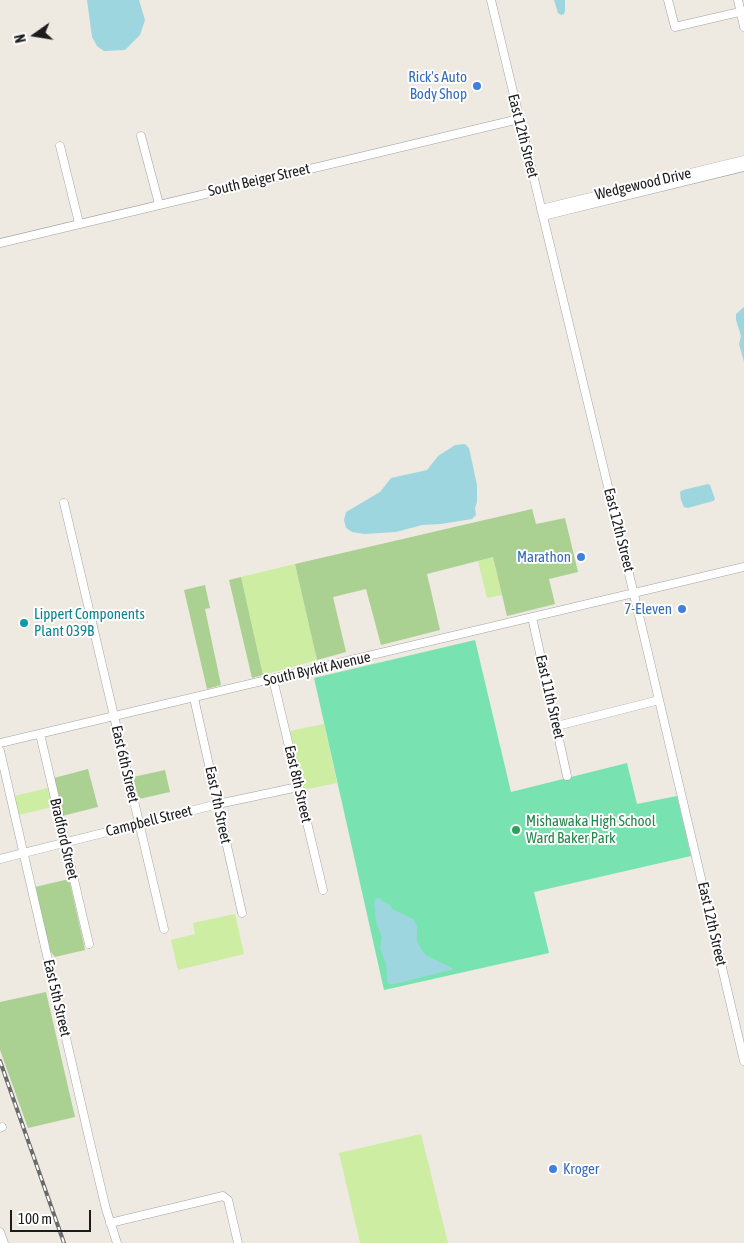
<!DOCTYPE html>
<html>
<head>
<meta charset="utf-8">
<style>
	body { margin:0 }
	#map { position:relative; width:744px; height:1243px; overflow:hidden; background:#eee9e1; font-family:"Asap Condensed",sans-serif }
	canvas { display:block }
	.north { position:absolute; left:10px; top:10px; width:50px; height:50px; -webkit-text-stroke:4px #fff; paint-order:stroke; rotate:257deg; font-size:14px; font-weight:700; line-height:20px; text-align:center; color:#1c1c1c }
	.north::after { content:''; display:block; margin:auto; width:18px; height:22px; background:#1c1c1c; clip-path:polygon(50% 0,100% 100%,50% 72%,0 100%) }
	.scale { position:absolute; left:10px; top:1210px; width:81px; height:22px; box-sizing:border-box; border:2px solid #1c1c1c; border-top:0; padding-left:6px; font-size:15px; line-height:18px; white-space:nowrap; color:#1c1c1c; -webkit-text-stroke:4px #fff; paint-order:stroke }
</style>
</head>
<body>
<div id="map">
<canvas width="744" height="1243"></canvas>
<div class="north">N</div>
<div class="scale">100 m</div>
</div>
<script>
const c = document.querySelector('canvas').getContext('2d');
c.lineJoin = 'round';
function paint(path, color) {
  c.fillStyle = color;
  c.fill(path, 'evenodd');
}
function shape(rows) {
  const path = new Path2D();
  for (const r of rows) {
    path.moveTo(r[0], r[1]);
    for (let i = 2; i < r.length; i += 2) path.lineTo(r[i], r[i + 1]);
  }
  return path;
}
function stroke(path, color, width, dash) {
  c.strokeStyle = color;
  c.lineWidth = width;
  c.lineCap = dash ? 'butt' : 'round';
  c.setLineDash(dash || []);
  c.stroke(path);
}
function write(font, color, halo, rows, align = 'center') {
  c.font = font + ' "Asap Condensed",sans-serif';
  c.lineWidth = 4;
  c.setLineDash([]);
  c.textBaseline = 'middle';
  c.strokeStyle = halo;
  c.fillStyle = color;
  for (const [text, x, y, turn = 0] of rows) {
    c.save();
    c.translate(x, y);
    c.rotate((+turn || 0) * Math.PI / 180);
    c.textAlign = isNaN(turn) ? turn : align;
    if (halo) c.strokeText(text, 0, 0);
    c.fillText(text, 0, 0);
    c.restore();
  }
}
const grass = shape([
	[493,557,502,595,487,598,478,561],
	[295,564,317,660,263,675,241,577],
	[324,724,337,783,303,790,290,731],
	[48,788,52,807,19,815,14,796],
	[235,914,244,954,178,970,171,940,195,934,193,923],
	[421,1134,448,1243,360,1243,339,1153]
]);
const forest = shape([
	[532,509,536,524,565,518,578,572,549,579,555,604,507,616,493,557,427,574,440,630,381,645,366,589,333,597,346,652,317,660,295,564],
	[241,577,263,675,252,678,229,580],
	[205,585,210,608,205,609,221,685,207,689,184,590],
	[88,769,98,807,62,816,54,778],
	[165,770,170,792,139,799,133,777],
	[69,879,85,950,55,957,50,951,35,887],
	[46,992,75,1117,28,1128,0,1050,0,1002]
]);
const pitch = shape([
	[475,640,511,792,627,763,637,804,677,796,691,856,534,892,549,953,384,990,314,678]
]);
const water = shape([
	[87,0,139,0,145,20,140,35,125,50,104,51,97,46,92,37],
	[554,0,565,0,565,11,564,14,561,15,558,13],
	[744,307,744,362,739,344,741,336,736,320,736,314],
	[465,444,469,448,477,485,477,502,475,508,476,515,472,519,441,524,422,525,396,532,364,534,352,532,346,528,344,520,346,512,380,492,391,478,427,470,438,456,455,445],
	[708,484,710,485,715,499,713,501,688,508,684,507,681,500,680,492,683,490],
	[377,898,380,898,382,901,390,905,392,909,413,919,417,927,417,941,421,949,427,956,454,969,395,984,389,984,387,980,386,964,380,948,382,938,376,921,374,901]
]);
const minor = shape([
	[491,0,643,632,744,1061],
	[668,0,675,27,744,11],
	[738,0,744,27],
	[141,136,159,204],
	[60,146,79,223],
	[541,209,744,160],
	[543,216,744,167],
	[0,243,519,119],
	[64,503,164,929],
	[532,617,567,776],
	[273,679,323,890],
	[194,698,242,913],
	[557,726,659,700],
	[40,734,89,944],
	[0,743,744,567],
	[0,751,89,1138,106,1209,117,1243],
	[0,859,218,804,298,787],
	[0,1128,2,1127],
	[110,1223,223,1196,228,1200,238,1243],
	[0,1232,4,1243]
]);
const rail = shape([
	[0,1061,64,1243]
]);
const markers = [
	[477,86,5,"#3f7fe0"],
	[581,557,5,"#3f7fe0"],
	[682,609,5,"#3f7fe0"],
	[24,623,5,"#0f9aa8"],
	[516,830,5,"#2e9e5b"],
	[553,1169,5,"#3f7fe0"]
];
const shopNames = [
	["Rick's Auto",467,77],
	["Body Shop",467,94],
	["Marathon",571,557],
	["7-Eleven",672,609],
	["Kroger",563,1169,"left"]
];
const streetNames = [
	["East 12th Street",523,136,76],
	["South Beiger Street",259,180,-13],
	["Wedgewood Drive",643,184,-13],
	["East 12th Street",619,530,76],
	["South Byrkit Avenue",317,669,-13],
	["East 11th Street",550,697,77],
	["East 6th Street",125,764,77],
	["East 8th Street",298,784,77],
	["East 7th Street",218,805,78],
	["Campbell Street",149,821,-14],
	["Bradford Street",64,839,77],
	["East 12th Street",712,924,77],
	["East 5th Street",57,998,77]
];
const cultureNames = [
	["Lippert Components",34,614],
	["Plant 039B",34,631]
];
const leisureNames = [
	["Mishawaka High School",526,821],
	["Ward Baker Park",526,838]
];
paint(grass, '#cdeda2');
paint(forest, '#aad092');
paint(pitch, '#78e3b1');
paint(water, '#9ed6df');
stroke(minor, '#a3a3a3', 9);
stroke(minor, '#fff', 8);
stroke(rail, '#6a6a6a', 4);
stroke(rail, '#fff', 2, [5.5]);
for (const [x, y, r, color] of markers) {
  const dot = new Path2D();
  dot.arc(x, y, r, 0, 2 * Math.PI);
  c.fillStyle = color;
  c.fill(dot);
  stroke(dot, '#fff', 2);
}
write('15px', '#366cbe', '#fff', shopNames, 'right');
write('15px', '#1c1c1c', '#fff', streetNames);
write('15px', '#0d838f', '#fff', cultureNames, 'left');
write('15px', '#27864d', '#fff', leisureNames, 'left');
</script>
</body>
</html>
